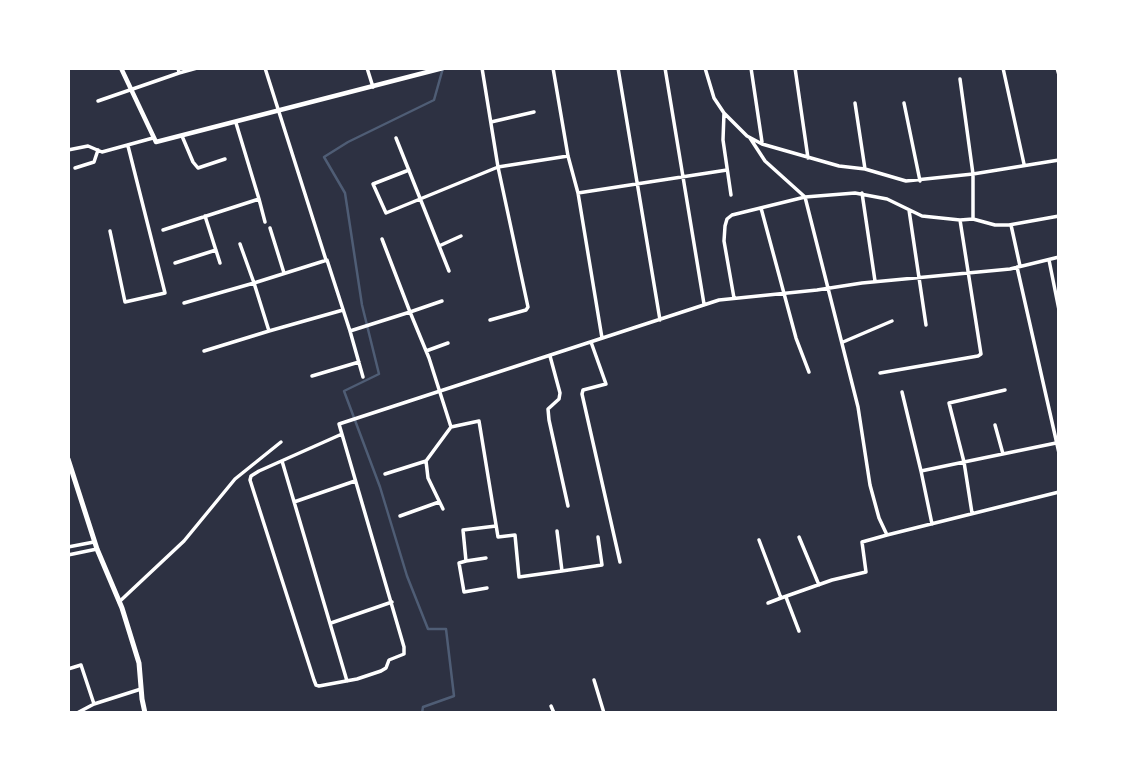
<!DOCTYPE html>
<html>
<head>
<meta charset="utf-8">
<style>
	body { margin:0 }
	#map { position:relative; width:1127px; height:781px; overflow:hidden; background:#2d3142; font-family:Barlow,sans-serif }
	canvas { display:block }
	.frame { position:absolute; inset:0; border:70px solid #fff; pointer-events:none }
</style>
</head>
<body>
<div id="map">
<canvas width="1127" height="781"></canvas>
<div class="frame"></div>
</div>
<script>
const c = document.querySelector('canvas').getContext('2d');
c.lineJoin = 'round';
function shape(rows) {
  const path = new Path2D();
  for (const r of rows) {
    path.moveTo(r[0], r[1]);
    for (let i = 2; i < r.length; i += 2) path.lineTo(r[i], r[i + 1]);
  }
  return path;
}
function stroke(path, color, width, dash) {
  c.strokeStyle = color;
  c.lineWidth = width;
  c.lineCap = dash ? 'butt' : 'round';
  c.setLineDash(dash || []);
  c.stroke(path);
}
const stream = shape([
	[422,713,423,707,454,696,446,629,428,629,407,576,380,487,344,391,379,374,362,305,345,193,324,157,348,142,434,100,443,68]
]);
const minor = shape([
	[265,68,326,260],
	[367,68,373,87],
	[482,68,498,167,528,307,526,310,490,320],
	[553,68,568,156,578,193,602,338],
	[618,68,660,320],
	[665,68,704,304],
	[705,68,714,98,724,113,747,136,762,144,839,166,865,169,906,181,973,174,1059,160],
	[751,68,762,142],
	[795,68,808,158],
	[1003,68,1024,164],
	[1057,68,1059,75],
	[179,73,197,68],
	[98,101,179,73,178,68],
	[855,103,865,169],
	[904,103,920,181],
	[724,113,723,140,731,195],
	[491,122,534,112],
	[236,123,259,199],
	[182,136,193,162,198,168,225,159],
	[396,138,449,271],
	[750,138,765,161,805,197,858,407,870,485,879,518,887,535,1059,492],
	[68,150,88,146,102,152,153,138],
	[75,168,94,162,98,150],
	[409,170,373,184,386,213,498,167,568,156],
	[578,193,727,170],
	[862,193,875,281],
	[761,208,796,338,809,372],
	[909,210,926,325],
	[205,216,220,263],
	[973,219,995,225,1009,225,1059,216],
	[1011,225,1020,266],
	[270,228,284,273],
	[163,230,259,199,265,222],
	[110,231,125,302,165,293,128,146],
	[382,239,410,312,442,301],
	[439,246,461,236],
	[1049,260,1059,310],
	[175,263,216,250],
	[1017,267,1059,453],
	[734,298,724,241,725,226,727,219,732,215,805,197,855,193,887,199,922,216,960,220],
	[184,303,254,283,240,244],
	[343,310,269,331,254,283,327,260,350,331,410,312,429,358,451,427],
	[350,331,363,377],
	[591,342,606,384,583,390,582,394,620,562],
	[843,342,892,321],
	[204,351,269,331],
	[426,351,448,343],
	[550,356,560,393,559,399,548,409,549,420,568,506],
	[880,373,978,356,981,354,960,220,973,219,973,174,960,79],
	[312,376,359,362],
	[902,392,921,471],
	[995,425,1003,454],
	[342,434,259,471,251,476,250,480,314,680,316,685,319,686,357,679,381,671,386,668,389,660,404,654,404,647,339,424,719,300,817,290,862,283,1010,269,1059,257],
	[282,461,347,681],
	[385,474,426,461],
	[294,502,355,481],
	[443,509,428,478,426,461,451,427,479,421,498,537,515,535,519,577,562,571,557,531],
	[972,513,964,462,1056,443],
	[400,516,439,502],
	[932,524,921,471,964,462,949,403,1005,390],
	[799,537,819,585],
	[759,540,781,598,832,580,866,572,862,542,887,535],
	[68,547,94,542],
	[68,555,97,549],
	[486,558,466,561,463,530,496,526],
	[466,561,459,563,464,592,487,588],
	[562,571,602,565,598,537],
	[786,597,799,631],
	[119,602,184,541,235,479,281,442],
	[768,603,781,598],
	[331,623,392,602],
	[68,669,81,665,94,704],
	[594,680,604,713],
	[551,706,554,713],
	[77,713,94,704,141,689]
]);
const tertiary = shape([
	[121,68,156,142,443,68]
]);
const secondary = shape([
	[68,459,97,549,122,608,139,663,142,699,145,713]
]);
stroke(stream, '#4f5d75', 2.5);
stroke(minor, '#fff', 3.5);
stroke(tertiary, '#fff', 4.5);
stroke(secondary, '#fff', 5);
</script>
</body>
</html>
